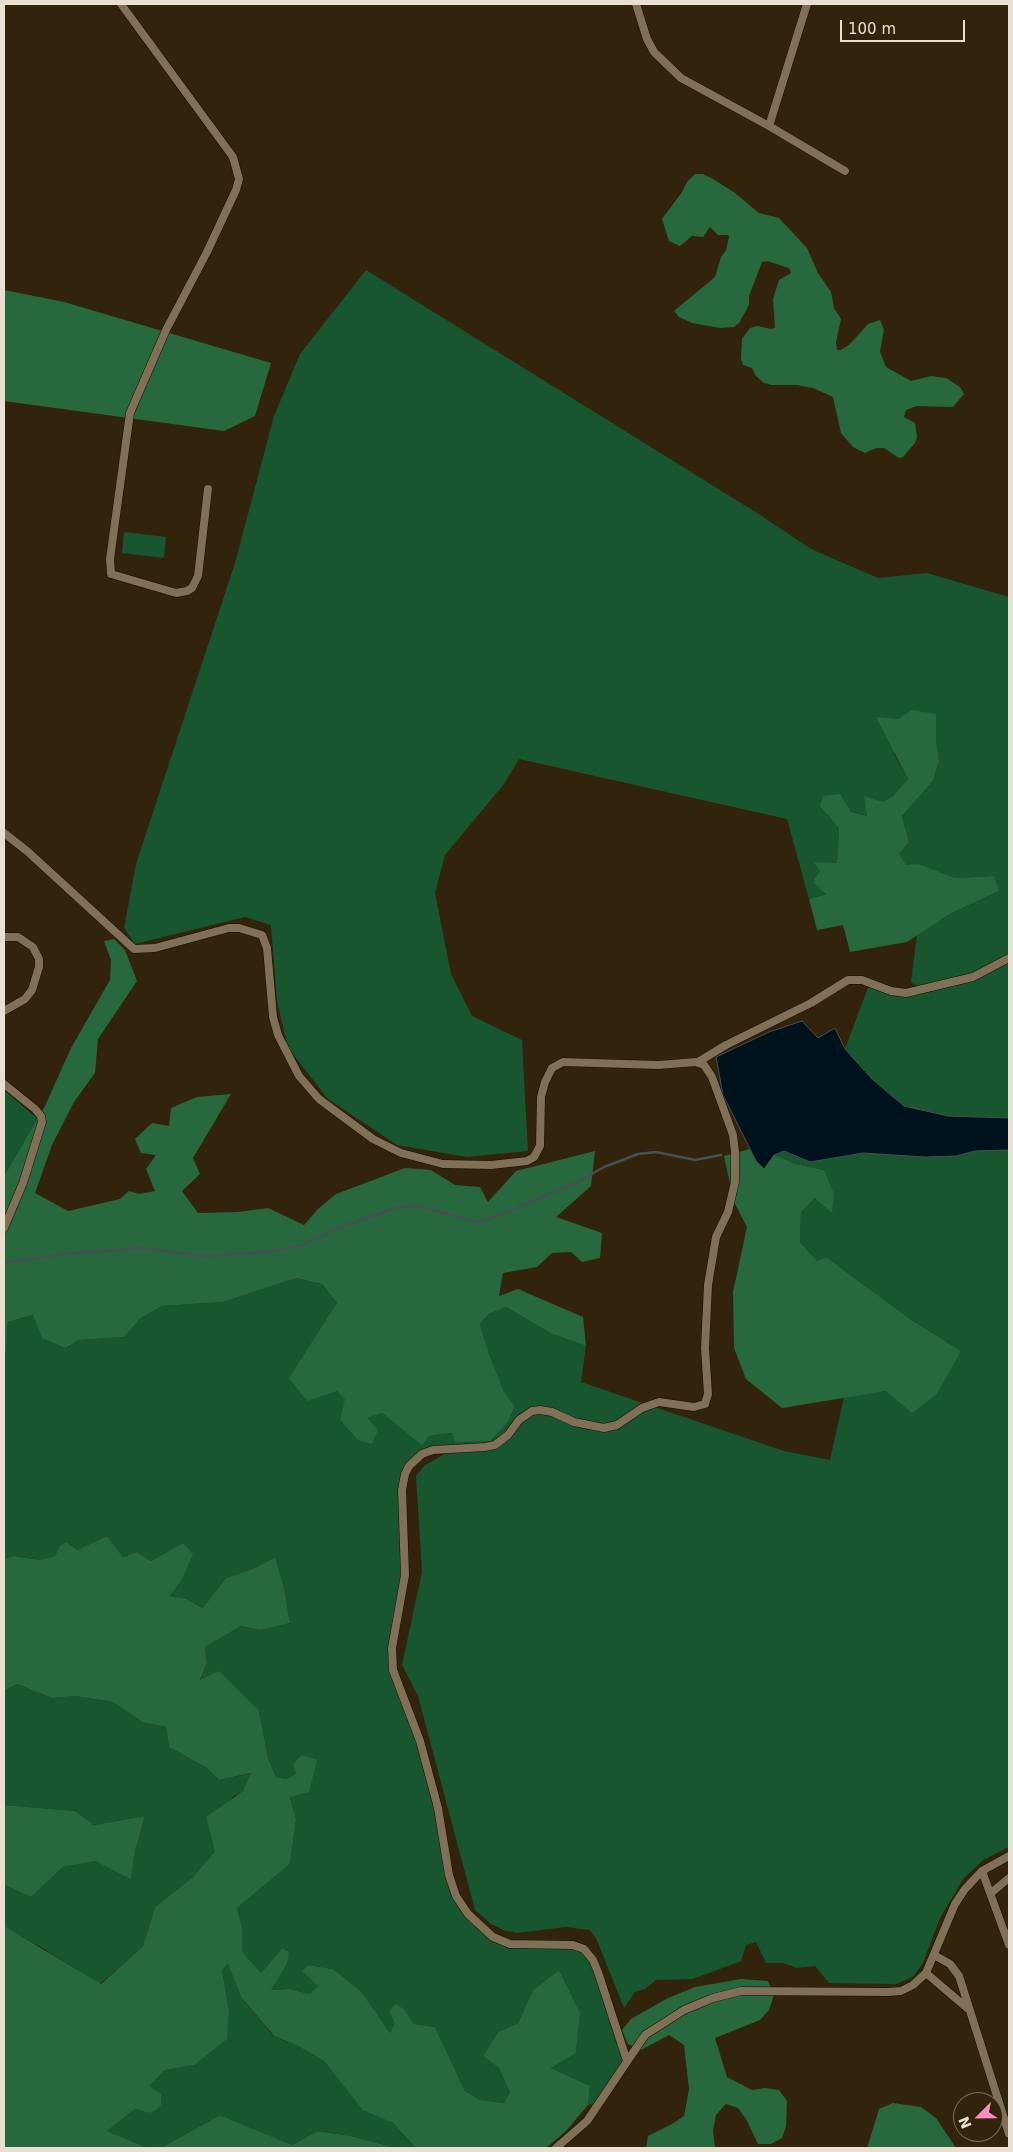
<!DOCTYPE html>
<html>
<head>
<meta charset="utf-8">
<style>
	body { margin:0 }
	#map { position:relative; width:1013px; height:2152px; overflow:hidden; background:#31230c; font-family:"DejaVu Sans",sans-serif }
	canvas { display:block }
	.frame { position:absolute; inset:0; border:5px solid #e9e0d2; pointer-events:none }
	.north { position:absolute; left:953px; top:2092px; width:50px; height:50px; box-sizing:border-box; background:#31230c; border:1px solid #7b6f5b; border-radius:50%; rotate:247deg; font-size:14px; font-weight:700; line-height:20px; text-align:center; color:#e9e0d2 }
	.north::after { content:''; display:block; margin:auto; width:18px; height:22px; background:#fd8ec1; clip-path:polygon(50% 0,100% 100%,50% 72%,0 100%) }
	.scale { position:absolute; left:840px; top:20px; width:125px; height:22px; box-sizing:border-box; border:2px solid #e9e0d2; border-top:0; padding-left:6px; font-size:15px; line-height:18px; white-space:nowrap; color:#e9e0d2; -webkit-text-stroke:4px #31230c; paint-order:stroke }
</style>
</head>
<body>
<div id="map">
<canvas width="1013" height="2152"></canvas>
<div class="frame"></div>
<div class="north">N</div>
<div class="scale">100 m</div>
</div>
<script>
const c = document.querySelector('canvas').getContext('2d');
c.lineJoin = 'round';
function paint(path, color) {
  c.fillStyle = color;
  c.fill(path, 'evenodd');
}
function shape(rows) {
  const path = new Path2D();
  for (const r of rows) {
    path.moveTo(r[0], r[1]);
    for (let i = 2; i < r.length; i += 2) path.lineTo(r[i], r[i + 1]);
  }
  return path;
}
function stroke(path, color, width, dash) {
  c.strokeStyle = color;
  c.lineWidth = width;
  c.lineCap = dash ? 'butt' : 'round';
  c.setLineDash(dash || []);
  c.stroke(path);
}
const green = shape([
	[366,270,757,513,811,549,878,578,927,573,1009,597,1009,1118,948,1116,904,1106,872,1079,845,1049,870,982,890,991,922,989,911,982,917,934,950,914,999,891,993,876,955,878,905,865,899,854,909,842,902,816,933,781,939,761,936,740,936,714,894,754,908,779,893,796,882,802,868,816,851,812,827,815,839,829,837,863,820,871,826,894,809,899,787,819,519,759,504,784,445,855,435,893,451,974,472,1016,522,1040,528,1151,467,1157,397,1145,328,1099,288,1048,277,1001,271,925,245,917,135,944,124,928,136,864,235,563,274,416,300,354],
	[124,532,166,537,164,558,122,553],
	[4,1090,38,1119,4,1176],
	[1009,1150,1009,1847,983,1860,964,1878,940,1918,923,1963,913,1977,896,1984,829,1983,815,1966,797,1968,783,1963,766,1963,756,1942,746,1945,741,1961,693,1979,656,1980,645,1989,635,1992,624,2008,596,1938,590,1930,566,1927,517,1933,503,1930,491,1924,475,1910,418,1696,402,1665,422,1572,416,1476,425,1465,454,1449,422,1454,405,1474,405,1546,392,1657,420,1741,456,1896,480,1926,510,1944,573,1945,593,1960,627,2061,601,2101,588,2105,590,2086,551,2068,576,2053,580,2013,559,1970,533,1990,518,2023,498,2032,483,2056,499,2068,510,2093,505,2103,480,2100,465,2091,435,2027,414,2024,405,2010,390,2033,361,1991,333,1969,308,1965,302,1971,319,1986,310,1994,289,1989,270,1990,287,1964,282,1948,261,1973,242,1951,242,1927,237,1908,290,1864,296,1820,290,1797,299,1793,296,1774,286,1779,276,1777,268,1758,259,1711,200,1681,207,1663,205,1647,241,1626,261,1630,290,1623,284,1587,275,1557,255,1568,226,1578,204,1608,186,1599,170,1596,181,1581,183,1543,151,1561,137,1552,123,1557,107,1536,77,1550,59,1547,55,1556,40,1560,14,1556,4,1559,4,1352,6,1351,8,1322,34,1315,67,1348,79,1340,124,1337,141,1318,162,1306,223,1302,296,1278,322,1284,337,1303,337,1391,346,1399,340,1420,367,1417,382,1413,396,1424,429,1436,453,1433,515,1406,504,1393,489,1354,480,1324,489,1314,506,1307,550,1333,586,1346,581,1382,784,1451,830,1460,844,1397,886,1391,961,1351,910,1319,826,1257,817,1261,800,1242,801,1212,816,1197,832,1213,824,1170,796,1164,774,1155,784,1151,810,1162,863,1153,925,1157,956,1156,975,1151],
	[17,1684,52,1698,75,1696,113,1702,142,1722,166,1727,169,1747,207,1768,219,1780,252,1773,244,1791,232,1797,215,1851,193,1877,155,1907,143,1946,100,1984,39,1946,8,1930,4,1926,4,1885,31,1897,63,1867,95,1861,131,1878,135,1851,145,1816,94,1825,75,1811,4,1805,4,1691],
	[228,1964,241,1997,273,2036,296,2045,324,2061,363,2109,393,2123,416,2148,396,2148,351,2136,319,2131,292,2145,220,2115,161,2148,148,2148,107,2131,135,2109,149,2113,148,2086,165,2070,194,2065,229,2010,222,1970]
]);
const forest = shape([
	[695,174,703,174,713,179,735,193,759,213,779,218,807,248,818,273,831,292,834,308,841,319,836,342,837,350,841,350,850,344,868,324,880,320,884,330,880,352,886,367,911,381,931,376,946,378,960,387,964,394,953,407,917,406,906,410,904,417,915,423,917,437,915,443,903,457,899,458,884,448,876,448,865,453,853,447,841,433,833,397,813,388,797,385,772,385,764,383,756,376,752,368,743,365,741,359,742,339,750,328,757,326,771,329,775,328,773,299,779,280,791,273,789,268,767,261,762,262,749,296,749,305,739,323,734,327,720,328,692,323,679,317,674,311,715,277,721,257,726,250,729,237,728,235,718,235,710,227,703,237,692,236,680,246,669,241,662,219,682,192,687,182],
	[4,290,64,302,271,363,255,416,224,431,4,401],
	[911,710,936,714,936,740,939,761,933,781,902,816,909,842,899,854,906,865,918,864,955,878,994,876,999,891,950,914,907,942,850,952,843,925,817,930,809,899,826,894,813,882,820,871,814,862,837,863,839,829,820,806,823,796,840,794,851,812,867,816,864,796,882,802,893,796,908,779,876,717,899,719],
	[114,939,125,950,137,981,98,1039,95,1073,74,1102,52,1145,35,1193,68,1211,120,1199,129,1191,139,1194,155,1191,146,1169,156,1155,141,1153,135,1139,152,1123,169,1126,171,1108,197,1097,231,1094,193,1158,200,1174,182,1191,198,1213,238,1212,268,1208,304,1225,318,1209,336,1194,405,1168,431,1170,455,1185,480,1187,488,1202,516,1171,595,1151,591,1186,556,1217,602,1233,600,1258,582,1262,571,1252,552,1253,537,1267,503,1273,499,1296,518,1289,583,1317,586,1346,550,1333,506,1307,489,1314,480,1324,489,1354,504,1392,515,1406,507,1423,490,1441,455,1442,452,1433,429,1436,422,1445,382,1413,367,1418,378,1430,372,1444,358,1440,340,1420,345,1399,337,1391,307,1401,289,1378,337,1303,322,1284,296,1278,223,1302,162,1306,141,1318,124,1337,79,1340,66,1348,42,1338,33,1315,8,1322,6,1352,4,1352,4,1176,45,1106,71,1048,110,980,111,960,104,941],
	[750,1149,756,1161,774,1155,796,1164,824,1170,834,1194,832,1213,815,1198,801,1212,800,1242,817,1261,826,1257,910,1319,961,1351,937,1394,912,1413,886,1391,782,1408,746,1379,734,1348,733,1292,747,1227,734,1202,724,1156],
	[107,1536,123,1557,137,1552,151,1561,183,1543,193,1554,181,1581,170,1596,186,1599,203,1608,226,1578,255,1568,275,1557,284,1587,290,1623,261,1630,241,1626,205,1647,207,1663,200,1680,219,1671,259,1711,268,1758,276,1777,286,1779,296,1774,293,1764,302,1755,317,1760,309,1792,290,1797,296,1820,290,1864,237,1908,242,1927,242,1951,261,1973,282,1948,289,1952,287,1964,271,1990,289,1989,310,1994,318,1986,302,1971,308,1965,333,1969,361,1991,390,2033,395,2023,389,2011,396,2004,405,2010,414,2024,435,2027,465,2091,480,2100,504,2103,510,2093,499,2068,483,2056,498,2032,518,2023,533,1990,559,1970,580,2013,576,2053,551,2068,590,2086,588,2105,566,2131,546,2148,416,2148,393,2123,363,2110,324,2061,296,2045,274,2036,241,1997,228,1964,222,1970,229,2010,227,2039,194,2065,165,2070,149,2086,161,2094,161,2105,156,2110,149,2113,135,2109,107,2131,148,2148,4,2148,4,1926,101,1984,143,1946,155,1907,193,1877,215,1851,206,1817,243,1791,251,1773,219,1780,207,1768,169,1747,166,1727,142,1722,113,1702,75,1696,52,1698,17,1684,4,1691,4,1559,14,1556,40,1560,55,1556,59,1547,66,1542,77,1550],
	[4,1805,75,1811,94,1825,145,1816,135,1851,131,1879,95,1861,63,1867,31,1897,4,1885],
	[741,1979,768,1981,774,1995,769,2010,760,2020,715,2038,727,2077,752,2090,765,2088,779,2090,787,2101,786,2126,782,2138,771,2144,758,2144,746,2119,738,2108,726,2104,716,2115,713,2130,715,2148,646,2148,648,2136,672,2124,684,2116,689,2089,684,2045,669,2035,641,2050,628,2044,622,2030,631,2019,668,1998,695,1987],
	[893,2103,921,2107,936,2118,956,2148,867,2148,879,2109],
	[220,2115,292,2145,318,2131,351,2136,396,2148,161,2148]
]);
const water = shape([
	[802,1021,818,1038,835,1028,845,1049,872,1079,904,1106,948,1116,1009,1118,1009,1150,975,1151,956,1156,925,1157,863,1153,810,1162,784,1151,774,1155,764,1169,756,1161,723,1095,716,1057,769,1032,802,1021]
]);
const stream = shape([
	[4,1263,63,1254,142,1248,203,1256,268,1252,303,1245,336,1229,398,1207,418,1206,477,1222,490,1219,533,1201,578,1182,604,1167,638,1154,656,1152,695,1160,721,1155]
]);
const minor = shape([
	[121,4,233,157,239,179,236,190,207,252,166,330,130,413,110,559,111,574,176,593,187,591,192,588,198,576,208,489],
	[636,4,647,39,654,52,681,78,769,126,845,171],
	[769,126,807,4],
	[4,833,27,851,134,949,155,948,229,928,239,928,262,935,267,948,273,1017,278,1035,299,1076,319,1099,373,1139,401,1153,443,1164,491,1165,527,1161,534,1157,540,1146,541,1097,545,1082,552,1068,563,1062,658,1065,696,1062,704,1065,712,1077,733,1135,735,1152,735,1182,728,1212,716,1237,708,1285,705,1348,708,1394,705,1404,694,1407,659,1402,642,1408,617,1425,604,1428,574,1422,552,1412,540,1410,532,1411,519,1420,508,1435,495,1445,485,1447,433,1450,422,1454,409,1466,405,1474,402,1490,405,1575,392,1648,393,1670,420,1741,438,1808,449,1875,456,1896,468,1914,493,1937,510,1944,573,1945,584,1949,593,1960,598,1972,627,2061],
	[4,937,18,937,33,947,39,959,39,967,32,990,25,999,4,1011],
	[698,1062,726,1045,811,1003,848,980,862,980,891,991,906,993,973,977,1009,958],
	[4,1084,35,1109,41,1116,42,1122,23,1183,4,1228],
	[982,1871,1009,1945],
	[991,1893,1009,1878],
	[934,1955,950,1964,959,1976,1009,2134],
	[926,1973,967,2008],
	[556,2148,587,2121,645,2035,684,2010,713,1998,741,1991,888,1992,901,1991,913,1985,926,1973,955,1904,965,1889,982,1871,1009,1856]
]);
paint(green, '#17562f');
paint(forest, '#28683e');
paint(water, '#00131c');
stroke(water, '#465053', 1);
stroke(stream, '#465053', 2.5);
stroke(minor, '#180c00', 9);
stroke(minor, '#807057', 8);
</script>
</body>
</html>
